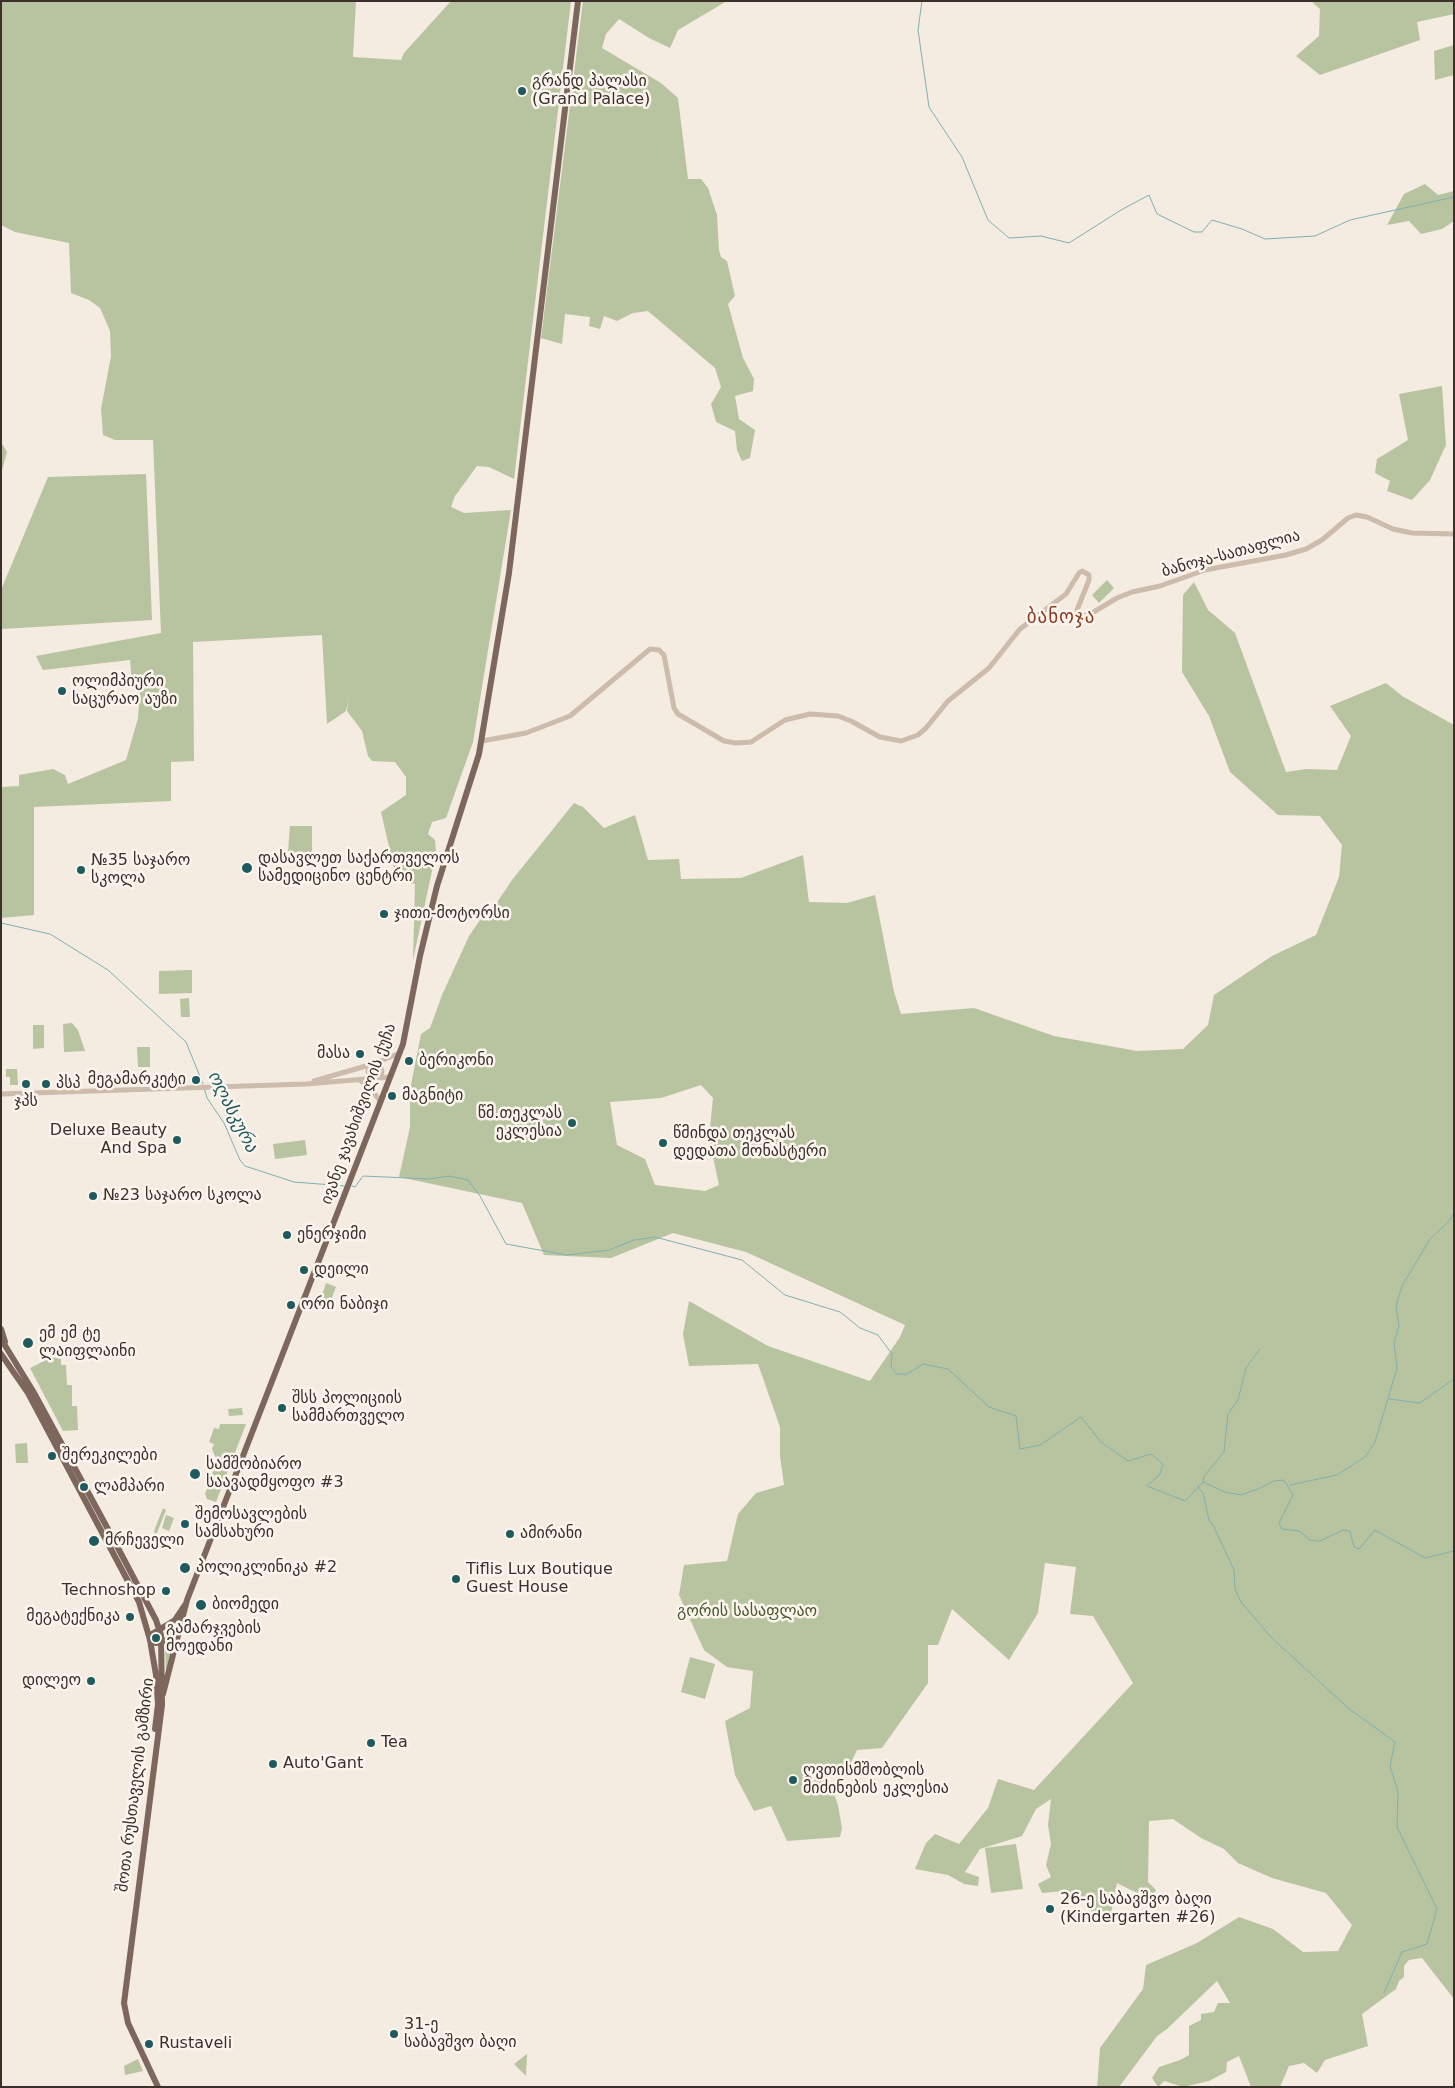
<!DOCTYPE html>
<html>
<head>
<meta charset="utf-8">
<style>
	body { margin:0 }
	#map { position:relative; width:1455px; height:2088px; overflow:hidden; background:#f4ebe1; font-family:"DejaVu Sans",sans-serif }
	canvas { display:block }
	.frame { position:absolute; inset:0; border:2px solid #3b302b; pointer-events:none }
</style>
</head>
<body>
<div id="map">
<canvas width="1455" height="2088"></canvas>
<div class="frame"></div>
</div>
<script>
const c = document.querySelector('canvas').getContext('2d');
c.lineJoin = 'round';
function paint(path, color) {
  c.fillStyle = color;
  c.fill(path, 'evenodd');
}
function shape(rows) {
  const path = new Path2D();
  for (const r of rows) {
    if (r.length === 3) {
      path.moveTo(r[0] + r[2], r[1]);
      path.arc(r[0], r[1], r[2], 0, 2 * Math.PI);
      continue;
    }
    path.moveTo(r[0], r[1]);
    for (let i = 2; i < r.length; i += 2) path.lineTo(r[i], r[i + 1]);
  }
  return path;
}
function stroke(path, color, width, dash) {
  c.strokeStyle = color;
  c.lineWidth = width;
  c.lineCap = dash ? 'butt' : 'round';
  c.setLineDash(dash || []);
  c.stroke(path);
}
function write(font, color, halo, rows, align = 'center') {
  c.font = font + ' "DejaVu Sans","Noto Sans Georgian",sans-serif';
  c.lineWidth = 5;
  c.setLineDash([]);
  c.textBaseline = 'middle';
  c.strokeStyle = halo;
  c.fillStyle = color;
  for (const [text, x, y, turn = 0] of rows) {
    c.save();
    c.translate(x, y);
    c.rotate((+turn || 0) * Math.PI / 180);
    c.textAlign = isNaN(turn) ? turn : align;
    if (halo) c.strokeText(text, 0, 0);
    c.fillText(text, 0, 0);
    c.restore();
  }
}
const green = shape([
	[1,1,356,1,353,57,401,60,404,53,451,1,571,1,514,479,489,467,477,466,455,496,451,507,464,513,511,510,473,742,446,818,432,822,428,834,435,840,436,852,413,960,415,884,397,881,381,812,406,795,406,777,395,762,372,761,368,756,362,731,347,711,348,701,346,711,327,724,322,635,193,642,194,761,171,762,171,801,34,807,34,915,1,918,1,787,19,786,19,775,53,769,65,775,68,784,126,760,138,718,140,689,132,683,130,660,43,670,36,656,161,633,153,440,115,440,103,435,101,409,111,356,110,331,100,308,89,300,71,293,69,243,15,232,1,225],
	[583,1,727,1,678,30,670,48,649,38,619,19,606,34,602,48,661,83,678,98,688,179,701,179,708,188,717,215,719,250,721,257,727,261,735,296,728,304,743,358,754,379,753,391,735,396,739,419,755,430,750,458,742,461,737,450,735,431,716,422,711,404,721,387,715,368,648,311,633,313,617,321,604,316,600,329,589,326,590,317,565,314,562,344,541,338],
	[1311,1,1454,1,1454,14,1417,22,1420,40,1320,75,1296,56,1319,36,1320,9],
	[1454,45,1454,75,1435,80,1434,51],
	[1425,184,1438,195,1454,191,1454,221,1442,229,1421,234,1409,221,1387,225,1404,194],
	[1442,386,1446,445,1430,480,1412,500,1387,491,1390,481,1375,473,1377,459,1408,440,1399,394],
	[1,442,7,452,1,474],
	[146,474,152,620,2,629,1,590,48,477],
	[1107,580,1114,588,1099,603,1092,595],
	[1194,582,1208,610,1235,633,1286,772,1306,769,1337,770,1351,736,1330,706,1386,683,1402,696,1454,725,1454,1999,1422,1958,1409,1960,1404,1966,1404,1977,1399,1981,1396,1989,1362,2014,1368,2046,1325,2060,1317,2073,1304,2063,1289,2066,1280,2087,1251,2087,1239,2056,1227,2062,1226,2072,1209,2081,1183,2087,1164,2081,1158,2087,1152,2078,1159,2067,1180,2060,1189,2055,1189,2026,1201,2020,1201,2014,1214,2012,1218,2003,1230,2003,1217,1981,1167,2029,1157,2036,1119,2087,1097,2087,1100,2048,1143,1989,1146,1965,1197,1943,1239,1917,1273,1929,1303,1952,1338,1951,1352,1925,1326,1893,1272,1878,1238,1863,1224,1849,1201,1838,1173,1819,1149,1821,1148,1882,1156,1890,1151,1900,1117,1883,1111,1914,1090,1911,1087,1899,1069,1900,1064,1891,1042,1893,1038,1884,1051,1877,1046,1865,1051,1844,1048,1825,1051,1799,1036,1809,1022,1836,980,1849,965,1872,979,1877,978,1886,964,1884,948,1875,915,1869,926,1843,935,1834,959,1844,988,1808,998,1779,1034,1790,1133,1683,1093,1616,1070,1614,1076,1567,1045,1563,1038,1613,1009,1660,952,1609,938,1645,928,1645,928,1683,882,1748,857,1750,845,1775,828,1777,838,1805,842,1828,840,1837,787,1841,771,1806,754,1811,735,1775,725,1721,750,1708,753,1671,727,1667,704,1650,679,1595,684,1565,727,1561,738,1514,756,1493,784,1485,780,1456,780,1427,758,1364,689,1366,683,1334,689,1301,768,1346,870,1381,900,1337,905,1325,746,1252,673,1233,611,1258,544,1255,522,1203,399,1177,410,1127,410,1090,421,1034,430,1028,442,995,469,936,480,920,490,913,512,880,574,803,583,807,604,828,635,815,648,860,679,859,681,879,741,878,803,855,809,902,847,903,875,895,894,992,901,1014,974,1008,1054,1036,1137,1051,1183,1049,1208,1025,1214,995,1272,956,1316,935,1339,877,1342,845,1320,816,1278,815,1230,772,1209,716,1182,672,1183,595],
	[701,1085,713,1098,709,1138,719,1185,705,1191,655,1185,645,1159,617,1145,610,1102,661,1098],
	[290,826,312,826,312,853,288,852],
	[192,970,192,993,159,994,159,971],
	[189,998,190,1017,181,1017,180,999],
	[72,1023,78,1030,85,1051,64,1052,63,1024],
	[33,1025,44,1025,44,1048,33,1049],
	[137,1047,150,1047,150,1067,138,1067],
	[6,1069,17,1069,18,1085,10,1085,10,1077,6,1077],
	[305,1140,307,1155,275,1159,273,1144],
	[326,1283,336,1287,328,1308,319,1305],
	[52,1357,61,1359,61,1365,66,1365,67,1385,72,1385,72,1406,77,1406,78,1430,63,1431,30,1368],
	[242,1408,243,1415,229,1416,228,1409],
	[220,1424,246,1424,216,1502,207,1499,205,1494,217,1461,212,1449,214,1444,209,1442,214,1428,219,1429],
	[27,1443,28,1463,16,1463,15,1444],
	[163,1508,166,1510,157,1533,155,1534,154,1531],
	[166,1515,174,1518,169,1531,162,1528],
	[174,1639,166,1674,165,1644],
	[690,1657,715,1664,705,1699,681,1692],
	[1016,1844,1023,1889,991,1893,985,1848],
	[527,2054,526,2076,514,2064],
	[138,2059,143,2071,125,2075,124,2066]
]);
const stream = shape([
	[922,1,918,30,929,107,962,157,988,220,1009,238,1041,236,1069,243,1121,210,1149,195,1157,214,1194,232,1202,232,1212,220,1242,229,1265,239,1315,236,1350,220,1454,197],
	[1,923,50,934,108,970,186,1042,203,1084],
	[204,1088,207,1098,224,1123,240,1160,245,1166,294,1182,345,1186],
	[352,1186,355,1187,363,1176,430,1179,449,1176,468,1180,480,1196,506,1244,567,1255,609,1250,634,1240,655,1237,742,1260,785,1295,840,1312,860,1328,878,1335,892,1354,891,1367,897,1374,907,1374,923,1364,948,1369,989,1407,1016,1416,1020,1449,1040,1445,1081,1417,1101,1442,1128,1461,1151,1454,1163,1464,1160,1474,1147,1486,1185,1501,1203,1482,1225,1492,1241,1495,1258,1489,1274,1481,1284,1480,1293,1495,1279,1523,1282,1529,1299,1531,1310,1540,1320,1541,1343,1530,1350,1531,1354,1547,1359,1549,1375,1530,1425,1558,1454,1551],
	[1389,1399,1420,1403,1454,1379],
	[1203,1482,1204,1476,1224,1452,1228,1414,1238,1400,1246,1368,1260,1349],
	[1290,1485,1337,1475,1365,1457,1375,1442,1397,1368,1394,1343,1399,1326,1396,1306,1402,1286,1430,1239,1449,1221,1454,1213],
	[1198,1487,1203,1493,1209,1520,1214,1527,1234,1570,1235,1589,1241,1602,1271,1637,1348,1708,1395,1742,1390,1766,1398,1792,1397,1827,1437,1909,1427,1944,1402,1952,1384,1993]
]);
const minor = shape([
	[482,741,526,733,570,716,650,649,659,650,664,655,674,708,678,714,724,741,736,743,751,742,785,720,810,714,838,716,851,721,880,737,901,741,918,735,926,728,948,701,989,668,1020,629,1066,594,1079,573,1082,571,1089,575,1089,580,1077,610,1078,613,1087,616,1117,598,1132,592,1160,586,1205,570,1286,555,1306,549,1322,540,1348,518,1356,515,1367,517,1393,529,1412,533,1454,534],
	[375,1071,7],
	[360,1080,372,1090,380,1101],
	[314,1081,373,1064,400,1053],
	[1,1094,306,1084,390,1077]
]);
const major = shape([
	[1,1329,5,1342],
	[1,1339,33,1391,109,1531,156,1620,161,1635,162,1705,124,2003,128,2023,158,2087],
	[1,1354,28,1393,139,1602,150,1640,156,1675,158,1704,155,1729],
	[150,1640,152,1634,175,1620,185,1605],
	[150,1640,156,1643,165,1641,180,1628],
	[163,1694,187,1600,403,1044,420,956,437,886,479,754,509,573,578,1]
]);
const markers = [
	[522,91,5,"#1f5a5e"],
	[62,691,5,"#1f5a5e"],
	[247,868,6,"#1f5a5e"],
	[81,870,5,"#1f5a5e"],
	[384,914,5,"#1f5a5e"],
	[360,1054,5,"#1f5a5e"],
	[409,1061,5,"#1f5a5e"],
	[196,1080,5,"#1f5a5e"],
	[26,1084,5,"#1f5a5e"],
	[46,1084,5,"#1f5a5e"],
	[392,1096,5,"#1f5a5e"],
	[572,1123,5,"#1f5a5e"],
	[177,1140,5,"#1f5a5e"],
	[663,1143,5,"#1f5a5e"],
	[93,1196,5,"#1f5a5e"],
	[287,1235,5,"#1f5a5e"],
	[304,1270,5,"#1f5a5e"],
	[291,1305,5,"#1f5a5e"],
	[28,1343,6,"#1f5a5e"],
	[282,1408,5,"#1f5a5e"],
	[52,1456,5,"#1f5a5e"],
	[195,1474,6,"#1f5a5e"],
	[84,1487,5,"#1f5a5e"],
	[185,1524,5,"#1f5a5e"],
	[510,1534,5,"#1f5a5e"],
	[94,1541,6,"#1f5a5e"],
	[185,1568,6,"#1f5a5e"],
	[456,1579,5,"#1f5a5e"],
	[166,1591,5,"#1f5a5e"],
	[201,1605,6,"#1f5a5e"],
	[130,1617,5,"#1f5a5e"],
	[156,1638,5,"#1f5a5e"],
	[91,1681,5,"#1f5a5e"],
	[371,1743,5,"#1f5a5e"],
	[273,1764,5,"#1f5a5e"],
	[793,1780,5,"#1f5a5e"],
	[1050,1909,5,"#1f5a5e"],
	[394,2034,5,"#1f5a5e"],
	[149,2044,5,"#1f5a5e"]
];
const poiNames = [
	["გრანდ პალასი",532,82],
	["(Grand Palace)",532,100],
	["ოლიმპიური",72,682],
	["საცურაო აუზი",72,700],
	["დასავლეთ საქართველოს",258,859],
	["სამედიცინო ცენტრი",258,877],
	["№35 საჯარო",91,861],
	["სკოლა",91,879],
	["ჯითი-მოტორსი",394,914],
	["მასა",350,1054,"right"],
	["ბერიკონი",419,1061],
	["მეგამარკეტი",186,1080,"right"],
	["პსპ",56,1084],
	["მაგნიტი",402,1096],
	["ჯპს",26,1102,"center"],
	["წმ.თეკლას",562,1114,"right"],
	["ეკლესია",562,1132,"right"],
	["Deluxe Beauty",167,1131,"right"],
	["And Spa",167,1149,"right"],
	["წმინდა თეკლას",673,1134],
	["დედათა მონასტერი",673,1152],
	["№23 საჯარო სკოლა",103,1196],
	["ენერჯიმი",297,1235],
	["დეილი",314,1270],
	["ორი ნაბიჯი",301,1305],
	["ემ ემ ტე",39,1334],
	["ლაიფლაინი",39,1352],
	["შსს პოლიციის",292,1399],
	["სამმართველო",292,1417],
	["შერეკილები",62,1456],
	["სამშობიარო",206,1465],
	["საავადმყოფო #3",206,1483],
	["ლამპარი",94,1487],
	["შემოსავლების",195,1515],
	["სამსახური",195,1533],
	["ამირანი",520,1534],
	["მრჩეველი",105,1541],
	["პოლიკლინიკა #2",196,1568],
	["Tiflis Lux Boutique",466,1570],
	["Guest House",466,1588],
	["Technoshop",156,1591,"right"],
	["ბიომედი",212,1605],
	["მეგატექნიკა",120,1617,"right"],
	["გამარჯვების",166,1629],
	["მოედანი",166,1647],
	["დილეო",81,1681,"right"],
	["Tea",381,1743],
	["Auto'Gant",283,1764],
	["ღვთისმშობლის",803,1771],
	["მიძინების ეკლესია",803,1789],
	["26-ე საბავშვო ბაღი",1060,1900],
	["(Kindergarten #26)",1060,1918],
	["31-ე",404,2025],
	["საბავშვო ბაღი",404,2043],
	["Rustaveli",159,2044]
];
const streetNames = [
	["ბანოჯა-სათაფლია",1231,554,-15],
	["ივანე ჯავახიშვილის ქუჩა",359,1114,-70],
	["შოთა რუსთაველის გამზირი",136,1785,-83]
];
const parkNames = [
	["გორის სასაფლაო",747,1612]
];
const waterNames = [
	["ოღასკურა",232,1112,63]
];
const quarterNames = [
	["ბანოჯა",1061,618]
];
paint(green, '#b8c4a0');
stroke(stream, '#7fb0b2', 1);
stroke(minor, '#cdbbac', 5);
stroke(major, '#7d675c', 6);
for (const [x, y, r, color] of markers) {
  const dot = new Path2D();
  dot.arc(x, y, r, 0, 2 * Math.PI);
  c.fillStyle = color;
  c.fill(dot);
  stroke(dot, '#fbf5ee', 2);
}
write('16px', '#3b302b', '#fbf5ee', poiNames, 'left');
write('16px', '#3b302b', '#fbf5ee', streetNames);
write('16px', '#4a5a2e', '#fbf5ee', parkNames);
write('italic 18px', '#1f5a5e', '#fbf5ee', waterNames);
c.letterSpacing = '1px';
write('19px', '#8c3b22', '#fbf5ee', quarterNames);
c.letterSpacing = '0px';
</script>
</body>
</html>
